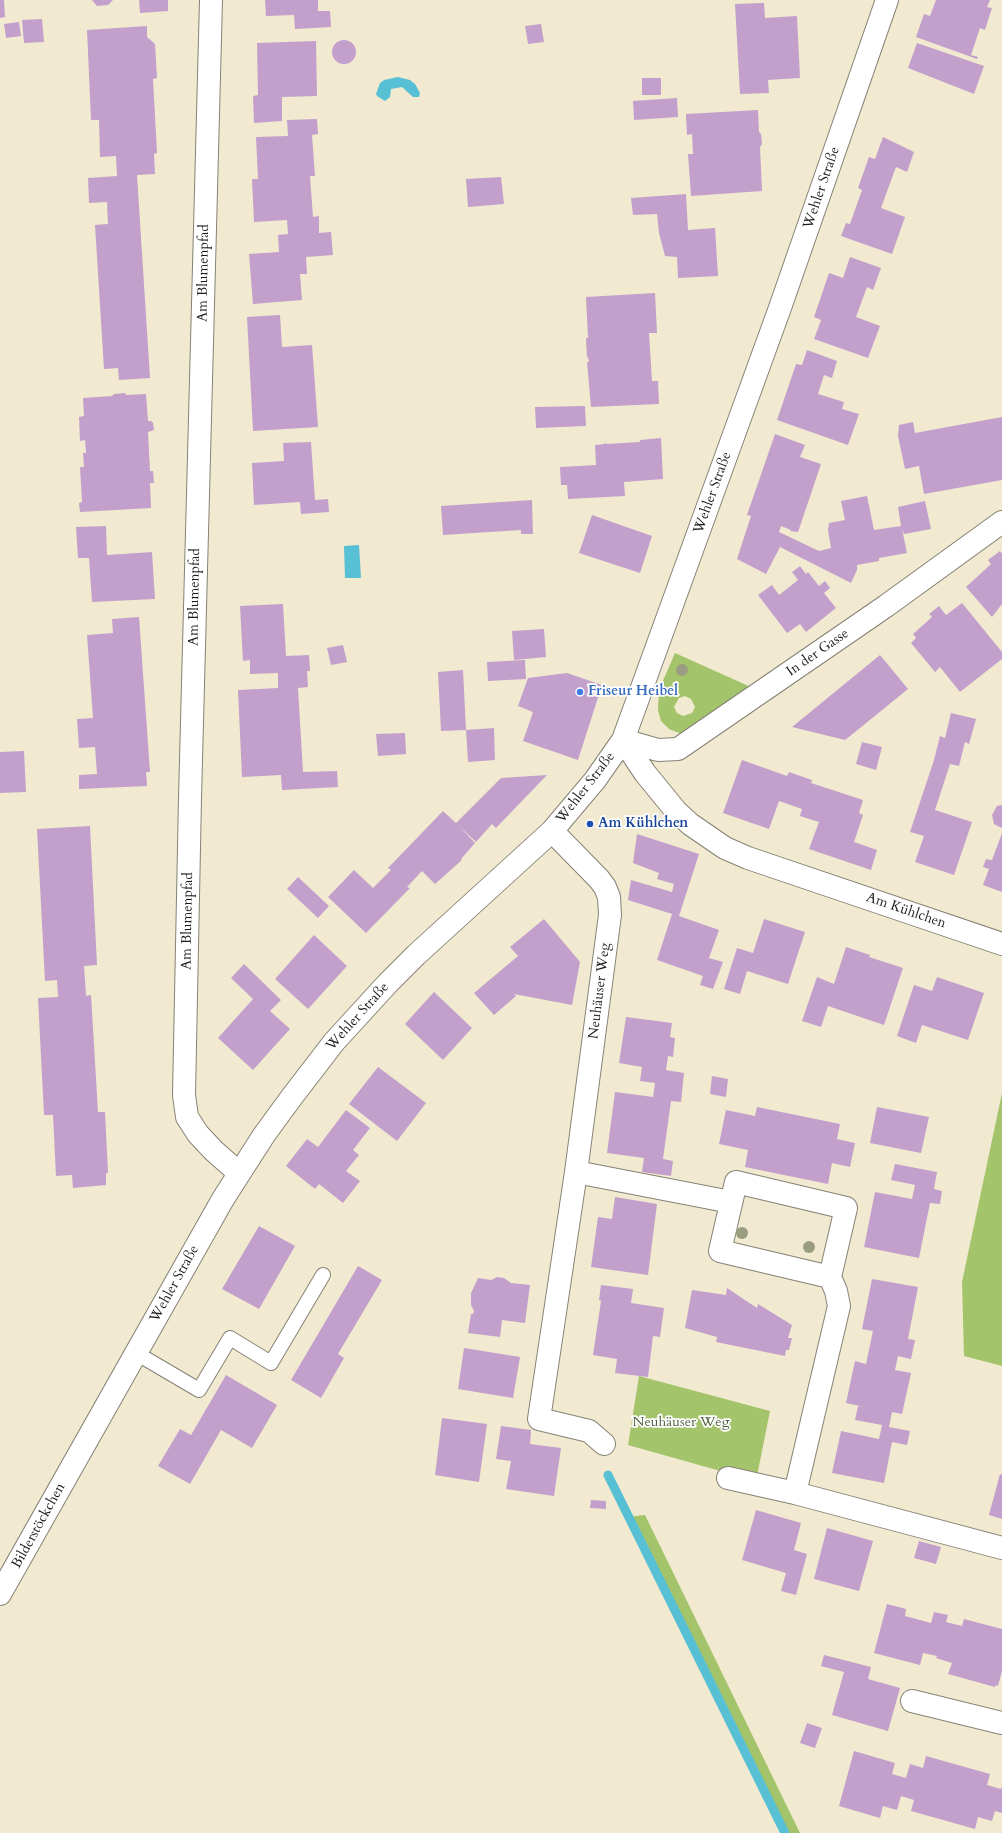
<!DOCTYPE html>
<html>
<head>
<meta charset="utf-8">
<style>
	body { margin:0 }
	canvas { display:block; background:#f1e9d0 }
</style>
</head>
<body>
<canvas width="1002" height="1833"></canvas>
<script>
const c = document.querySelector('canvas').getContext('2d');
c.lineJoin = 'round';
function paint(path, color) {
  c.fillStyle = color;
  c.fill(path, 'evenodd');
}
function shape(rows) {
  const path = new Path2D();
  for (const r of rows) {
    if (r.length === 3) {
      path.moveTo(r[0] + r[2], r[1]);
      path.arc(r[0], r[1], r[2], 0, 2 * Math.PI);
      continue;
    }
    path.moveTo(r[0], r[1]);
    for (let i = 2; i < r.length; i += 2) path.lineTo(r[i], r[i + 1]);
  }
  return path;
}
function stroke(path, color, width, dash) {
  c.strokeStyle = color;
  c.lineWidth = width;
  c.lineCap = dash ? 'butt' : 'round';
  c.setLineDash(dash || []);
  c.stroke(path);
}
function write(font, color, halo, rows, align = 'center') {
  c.font = font + ' Cardo,serif';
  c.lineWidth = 3.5;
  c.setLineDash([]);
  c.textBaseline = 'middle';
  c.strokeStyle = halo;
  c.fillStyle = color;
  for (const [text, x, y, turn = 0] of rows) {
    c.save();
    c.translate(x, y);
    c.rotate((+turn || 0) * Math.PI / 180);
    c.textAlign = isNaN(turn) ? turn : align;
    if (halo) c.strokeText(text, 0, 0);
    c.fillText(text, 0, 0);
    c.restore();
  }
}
const green = shape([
	[675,653,753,688,688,733,679,733,669,729,661,721,658,710,659,690],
	[685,696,691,699,695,707,692,713,683,716,677,713,674,707,679,698],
	[1002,1093,1002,1366,964,1356,962,1282],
	[639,1376,770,1411,756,1481,628,1445],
	[645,1515,800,1833,781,1833,627,1517]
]);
const water = shape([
	[398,77,410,80,415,84,420,93,419,97,413,97,402,87,391,89,390,97,385,101,377,96,376,94,380,83,384,80],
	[359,545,361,578,345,578,344,546]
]);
const stream = shape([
	[608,1475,785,1833]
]);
const building = shape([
	[0,0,4,0,5,17,0,18],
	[92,0,113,0,108,5,97,6],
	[139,0,168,0,168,11,140,13],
	[265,0,318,0,318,11,330,11,331,27,295,29,294,15,266,16],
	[936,0,990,0,987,7,992,8,985,30,980,28,971,55,978,57,977,59,916,37,924,14,930,16],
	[764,3,765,18,797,16,800,78,768,80,769,93,740,94,735,4],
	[42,19,44,42,24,43,22,20],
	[19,22,21,36,6,38,4,24],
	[541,24,544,42,528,44,525,26],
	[147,26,147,37,155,44,157,78,153,79,157,153,154,154,155,174,137,175,150,378,119,380,118,368,104,369,95,225,108,224,107,202,89,203,88,178,117,176,116,156,100,157,99,120,91,120,87,30],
	[344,52,12],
	[316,41,317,96,282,97,282,121,254,123,253,96,258,95,257,43],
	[917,43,984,66,974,94,908,68],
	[642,78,661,78,661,95,642,95],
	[677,98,678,117,634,120,633,101],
	[758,110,759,132,761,134,762,144,760,147,762,191,691,196,688,154,693,154,692,134,687,135,686,114],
	[317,119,318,134,312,135,315,176,310,176,313,217,319,216,319,233,331,232,333,255,306,257,307,274,300,274,302,300,253,304,249,254,279,252,278,235,288,234,287,220,254,222,252,179,258,179,256,137,288,136,287,120],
	[883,137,914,152,907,172,896,167,881,208,905,217,892,254,841,236,846,223,850,224,862,190,858,188,869,157,875,159],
	[501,177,504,204,468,207,466,179],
	[686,194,688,230,715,228,718,276,678,278,677,257,665,256,659,233,657,214,633,215,631,198],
	[850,257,881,268,873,290,867,287,856,317,880,326,868,358,814,339,821,320,814,317,829,273,843,278],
	[655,293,657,333,649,333,652,381,658,381,659,404,591,407,587,362,589,362,588,357,587,357,586,338,588,338,586,297],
	[280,315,282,347,312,345,318,427,253,431,247,317],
	[807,350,837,361,832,378,824,375,818,394,844,402,842,409,859,414,848,445,777,420,796,364,802,365],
	[125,393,126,395,146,394,148,421,151,421,153,423,154,430,148,432,150,471,153,471,154,483,150,483,151,508,80,512,79,503,82,502,80,467,84,467,83,453,86,453,85,440,80,441,79,417,84,416,83,398,112,396,114,394],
	[585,406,586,426,536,428,535,407],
	[1002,417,1002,480,924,494,919,466,905,469,898,436,899,425,913,422,915,433],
	[775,434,805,445,800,457,821,464,798,532,790,531,791,530,781,526,779,532,819,551,831,548,828,530,829,523,845,520,841,501,867,496,874,530,901,526,898,507,925,501,931,529,904,534,902,529,907,553,879,558,879,561,857,565,857,570,851,583,780,547,766,574,737,559,751,516,747,515],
	[661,438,663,479,624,482,625,496,568,499,567,485,561,485,560,467,596,465,595,445,605,444,604,441,606,444,640,442,640,440],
	[311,442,315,500,328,499,329,512,301,514,300,502,254,505,252,463,284,461,283,443],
	[532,500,533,534,521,534,521,530,443,535,441,506],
	[592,515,652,536,640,573,579,553],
	[106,526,107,555,152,552,155,599,92,602,89,558,78,558,76,527],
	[1000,551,1002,554,1002,604,992,617,966,587,991,564,988,560],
	[800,566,806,574,808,572,819,586,825,581,830,588,824,593,836,608,806,632,800,624,787,633,758,595,772,585,779,595,798,580,792,572],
	[962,603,1002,652,1002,659,960,692,940,667,935,672,911,643,916,638,913,634,932,617,929,614,939,606,946,615],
	[283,604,286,656,309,655,310,671,307,671,308,687,298,688,303,772,337,771,338,787,282,790,281,775,242,777,238,690,278,688,278,673,250,674,250,660,243,661,240,606],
	[139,617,150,772,146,772,147,786,79,789,79,775,97,774,95,747,79,748,77,719,93,718,87,635,113,633,112,619],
	[544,629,546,657,514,660,512,631],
	[343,645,347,662,331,665,327,648],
	[880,655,908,689,860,728,845,740,792,727],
	[525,660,526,679,488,681,487,662],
	[463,670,466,730,441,731,438,672],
	[567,673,602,685,578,760,523,741,533,712,518,706,528,678],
	[951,713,976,719,969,744,965,742,959,766,950,764,935,810,972,822,954,875,915,862,924,836,910,832,934,760,940,736,945,738],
	[494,728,495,760,468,762,466,730],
	[405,733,406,754,378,756,376,734],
	[862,742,882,747,876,770,856,764],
	[24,751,26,792,0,793,0,752],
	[742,760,787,776,789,772,812,780,811,783,863,800,859,813,863,815,854,842,877,850,871,870,809,849,819,822,800,816,802,809,779,801,769,829,723,813],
	[547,775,496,828,492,824,476,842,459,826,475,843,461,859,462,860,435,884,422,871,407,887,410,888,366,933,328,897,354,870,373,888,391,870,388,868,443,811,456,823,501,778],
	[1002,805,1002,828,994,824,992,815,997,806],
	[90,826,97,965,84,966,85,979,86,996,91,995,98,1112,105,1112,108,1173,106,1173,106,1185,73,1188,72,1175,56,1176,53,1115,44,1115,38,998,58,997,57,980,45,981,37,829],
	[1002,833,1002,892,983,885,989,869,983,867,986,859,992,860],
	[637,834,699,854,679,916,719,930,709,958,723,962,713,989,700,985,703,976,657,960,672,914,628,900,631,880,672,892,674,884,657,879,659,873,633,863],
	[298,877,329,906,318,918,287,889],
	[544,919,580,962,572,1005,514,994,516,996,494,1015,474,993,518,956,510,947],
	[764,919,805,932,788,984,747,971,740,994,724,989,737,948,753,953],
	[314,935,347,966,308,1009,275,979],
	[846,947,870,955,869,957,903,968,884,1025,828,1006,821,1027,802,1021,817,977,834,984],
	[244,964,281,1000,270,1011,290,1029,253,1070,218,1038,253,999,231,978],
	[937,977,984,993,968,1040,922,1025,916,1043,897,1036,914,985,932,991],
	[434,992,472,1028,443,1060,405,1024],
	[626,1017,672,1023,670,1037,675,1038,673,1057,668,1056,666,1070,684,1073,681,1102,671,1101,663,1159,673,1161,671,1176,642,1172,644,1158,607,1153,615,1092,653,1097,655,1083,640,1081,642,1067,619,1063],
	[378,1067,426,1103,397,1141,349,1104],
	[712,1076,728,1079,726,1097,710,1094],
	[757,1107,840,1124,837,1139,855,1143,850,1167,832,1163,828,1184,745,1167,748,1150,719,1144,726,1110,755,1116],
	[877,1107,929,1117,921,1153,870,1143],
	[346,1110,370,1128,353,1150,359,1155,346,1171,360,1181,343,1203,319,1184,315,1189,286,1166,307,1139,318,1147],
	[895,1164,937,1172,934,1189,942,1191,940,1204,930,1203,919,1258,864,1247,875,1192,912,1199,915,1185,891,1180],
	[615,1197,657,1204,648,1275,591,1267,598,1217,612,1219],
	[259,1226,295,1246,259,1309,222,1289],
	[358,1266,382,1280,338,1354,344,1358,321,1398,291,1380],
	[497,1277,504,1278,511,1283,530,1285,525,1323,502,1320,500,1337,468,1333,471,1314,473,1314,474,1311,471,1305,471,1293,478,1278,491,1280],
	[872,1279,918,1287,908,1339,915,1340,911,1359,898,1356,895,1370,911,1373,902,1414,892,1412,889,1427,910,1431,907,1445,892,1442,884,1483,832,1473,841,1431,879,1439,882,1425,855,1420,858,1406,865,1407,846,1403,855,1361,866,1364,873,1331,862,1329],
	[601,1285,633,1289,631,1303,664,1308,660,1337,653,1336,648,1377,615,1373,617,1359,593,1355,601,1301,599,1300],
	[727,1288,757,1308,758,1304,792,1325,788,1338,792,1338,789,1350,786,1350,785,1356,716,1342,717,1337,685,1328,692,1290,726,1295],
	[464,1348,520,1357,513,1398,458,1389],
	[226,1375,277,1405,252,1448,221,1430,190,1484,158,1466,180,1429,191,1435],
	[442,1418,487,1424,479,1482,435,1475],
	[501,1426,531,1430,530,1444,561,1448,554,1496,506,1489,511,1461,496,1459],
	[1000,1474,1002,1475,1002,1519,989,1515],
	[591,1500,606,1501,606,1509,590,1508],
	[756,1510,801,1523,794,1550,807,1554,796,1595,781,1591,786,1573,742,1560],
	[827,1528,873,1541,859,1591,814,1579],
	[919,1541,941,1547,936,1564,914,1558],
	[887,1604,906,1609,905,1616,931,1623,934,1612,948,1615,946,1622,962,1626,964,1619,1002,1629,1002,1671,998,1686,996,1685,995,1687,948,1674,952,1663,936,1658,937,1656,923,1653,920,1665,874,1653],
	[824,1655,871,1667,868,1679,900,1688,888,1731,832,1715,844,1672,821,1666],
	[807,1723,822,1728,815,1748,800,1743],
	[854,1751,895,1763,892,1774,906,1778,910,1764,923,1768,926,1756,990,1774,987,1785,1001,1789,1002,1786,1002,1813,995,1811,992,1821,978,1817,975,1829,911,1811,914,1800,901,1796,897,1810,883,1806,880,1818,839,1806]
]);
const lane = shape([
	[136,1353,199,1390,230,1338,271,1363,323,1275]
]);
const street = shape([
	[211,0,190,798,184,1095,187,1117,198,1134,214,1151,239,1173],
	[623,740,658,750,678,749,886,606,1002,522],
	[623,740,645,773,676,811,690,824,725,848,748,858,1002,944],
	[552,831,599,879,605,887,609,897,610,915,576,1172,539,1419,589,1431,604,1444],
	[576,1172,731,1202],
	[830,1277,720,1251,736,1182,846,1208,830,1277,836,1291,839,1306,795,1493,1002,1548],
	[728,1478,795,1493],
	[0,1594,223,1199,264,1135,291,1098,334,1042,388,983,416,955,552,831,595,780,623,740,781,305,887,0],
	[912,1701,1002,1723]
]);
const trees = [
	[682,670],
	[742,1233],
	[809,1247]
];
const markers = [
	[580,692,4,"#3f7fe0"],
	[590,824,4,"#1a4fb4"]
];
const streetNames = [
	["Wehler Straße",822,188,-71],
	["Am Blumenpfad",204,273,-89],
	["Wehler Straße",713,493,-70],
	["Am Blumenpfad",195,597,-89],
	["In der Gasse",818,653,-35],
	["Wehler Straße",586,788,-52],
	["Am Kühlchen",906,911,19],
	["Am Blumenpfad",188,921,-89],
	["Neuhäuser Weg",600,991,-83],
	["Wehler Straße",358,1017,-48],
	["Wehler Straße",175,1284,-61],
	["Bilderstöckchen",39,1526,-61]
];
const shopNames = [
	["Friseur Heibel",588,692]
];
const transitNames = [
	["Am Kühlchen",598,824]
];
const parkNames = [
	["Neuhäuser Weg",681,1423]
];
paint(green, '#a4c46c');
paint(water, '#58c0d5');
stroke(stream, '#58c0d5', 9);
paint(building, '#c3a0cc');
stroke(lane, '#868276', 16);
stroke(street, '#868276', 24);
stroke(lane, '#fff', 14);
stroke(street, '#fff', 22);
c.fillStyle = '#9a9d7f';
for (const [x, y] of trees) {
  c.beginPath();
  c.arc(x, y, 6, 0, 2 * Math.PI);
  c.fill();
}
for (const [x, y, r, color] of markers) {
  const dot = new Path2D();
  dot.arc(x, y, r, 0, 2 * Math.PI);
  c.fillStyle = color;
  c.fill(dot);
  stroke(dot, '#fff', 1.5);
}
write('14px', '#1c1c1c', '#fff', streetNames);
write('bold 14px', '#366cbe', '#fff', shopNames, 'left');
write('bold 14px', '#164399', '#fff', transitNames, 'left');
write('14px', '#525f3c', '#fff', parkNames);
</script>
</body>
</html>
